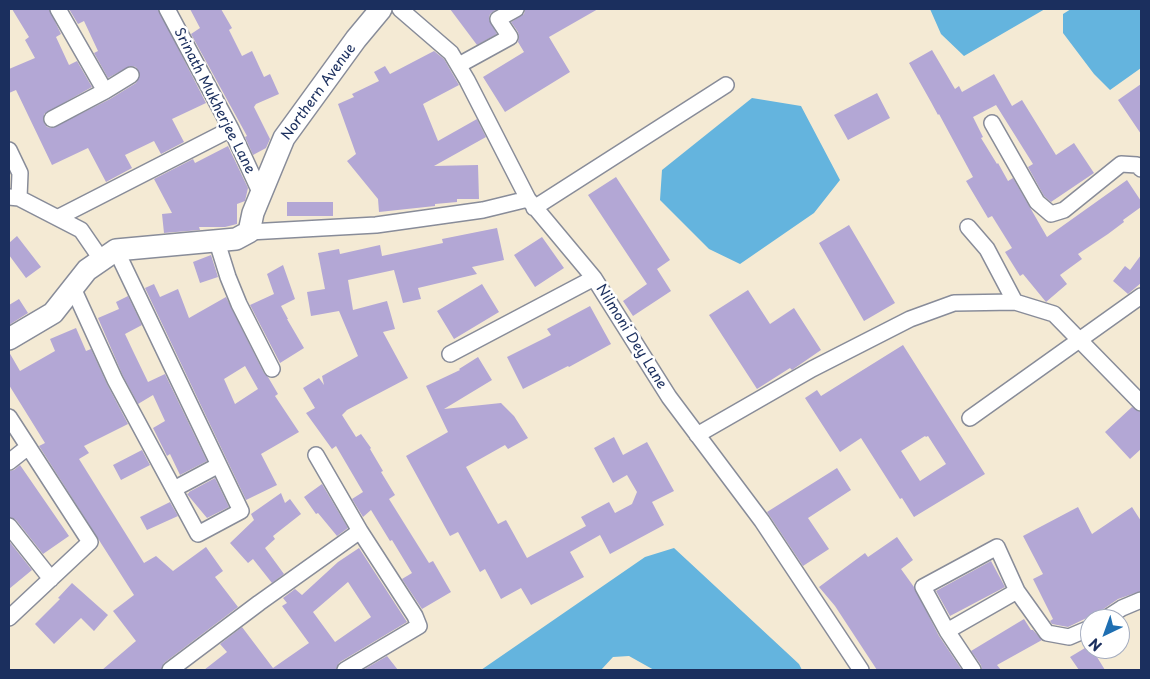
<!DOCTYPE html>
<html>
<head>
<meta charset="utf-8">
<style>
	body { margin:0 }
	#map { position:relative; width:1150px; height:679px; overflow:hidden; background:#f4ead4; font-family:"Playpen Sans",sans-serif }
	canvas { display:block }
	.frame { position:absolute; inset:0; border:10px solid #1b2f5e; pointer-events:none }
	.north { position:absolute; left:1080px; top:609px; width:50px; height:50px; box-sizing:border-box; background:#fff; border:1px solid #a4acbf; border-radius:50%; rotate:222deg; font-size:14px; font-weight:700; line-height:20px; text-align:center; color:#1b2f5e }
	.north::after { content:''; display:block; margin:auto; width:18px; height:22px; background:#1f6fb2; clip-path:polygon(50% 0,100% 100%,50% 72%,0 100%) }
</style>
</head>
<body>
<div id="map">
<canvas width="1150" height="679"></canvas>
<div class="frame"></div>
<div class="north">N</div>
</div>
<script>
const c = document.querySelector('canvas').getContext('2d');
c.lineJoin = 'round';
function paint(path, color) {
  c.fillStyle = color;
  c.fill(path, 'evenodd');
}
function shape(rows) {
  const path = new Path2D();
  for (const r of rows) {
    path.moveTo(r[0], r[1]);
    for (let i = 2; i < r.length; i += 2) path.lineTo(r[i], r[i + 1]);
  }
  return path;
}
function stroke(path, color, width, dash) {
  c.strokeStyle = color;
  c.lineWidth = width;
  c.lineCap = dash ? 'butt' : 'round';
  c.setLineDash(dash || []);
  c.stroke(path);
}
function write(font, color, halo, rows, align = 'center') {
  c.font = font + ' "Playpen Sans",sans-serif';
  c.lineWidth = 5;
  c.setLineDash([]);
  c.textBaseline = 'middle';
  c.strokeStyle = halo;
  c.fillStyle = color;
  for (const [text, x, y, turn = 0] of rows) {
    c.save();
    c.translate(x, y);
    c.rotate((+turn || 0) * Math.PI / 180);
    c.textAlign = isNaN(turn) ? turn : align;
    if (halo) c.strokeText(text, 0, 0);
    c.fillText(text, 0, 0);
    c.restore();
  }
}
const water = shape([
	[930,9,1045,9,964,56,941,34],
	[1071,9,1141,9,1141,68,1110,90,1094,74,1063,33,1063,14],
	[752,98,801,106,840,180,814,213,740,264,709,249,660,200,662,170],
	[674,548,799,664,802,670,654,670,629,656,613,657,601,670,481,670,645,557]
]);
const building = shape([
	[12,9,49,9,61,34,56,37,69,65,77,61,92,87,44,114,44,123,47,127,52,128,110,99,136,83,140,75,136,67,130,66,108,78,94,53,98,51,84,21,78,24,69,9,158,9,206,103,172,119,184,142,161,154,154,141,125,155,132,168,106,182,88,148,52,165,16,90,9,93,9,69,35,58,25,40,29,37],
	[190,9,221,9,232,28,229,30,242,56,252,51,264,77,270,74,279,94,256,104,254,107,270,139,266,148,253,155,245,137,247,136,191,34,200,28],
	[450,9,497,9,490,14,489,19,497,34,477,45],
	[525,9,598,9,549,37,570,72,505,112,483,77,524,52,518,42,519,37,518,32,511,22,524,14],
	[932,50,955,89,959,86,962,92,994,74,1012,106,1022,100,1056,155,1074,143,1094,173,1051,202,1044,196,1028,167,1033,164,996,105,973,117,983,137,981,138,997,164,998,163,1008,181,1013,178,1047,237,1127,180,1141,201,1141,207,1123,220,1124,222,1108,234,1078,254,1082,259,1060,275,1067,284,1046,302,1023,274,1020,276,1005,252,1012,248,992,216,988,218,966,181,973,177,939,114,938,115,931,102,909,63],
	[434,51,444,59,459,85,423,104,438,141,477,119,486,137,434,166,478,165,479,199,457,199,457,202,435,204,435,206,379,212,378,199,347,161,356,154,338,104,354,97,352,94,379,81,374,72,385,66,390,74],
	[1141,84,1141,134,1118,100],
	[877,93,890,118,848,140,834,115],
	[228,146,248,188,245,201,237,204,237,224,225,227,199,227,200,230,164,233,162,214,172,213,154,179,193,159,195,163],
	[616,177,670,260,657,269,671,291,633,316,623,301,647,284,588,195],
	[287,202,333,202,333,216,287,216],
	[849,225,895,303,864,321,819,243],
	[497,228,504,260,472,267,477,274,418,288,421,299,403,303,394,270,348,280,353,310,387,301,395,329,383,332,408,378,347,410,342,415,356,437,361,434,371,448,370,449,383,471,381,472,395,495,389,499,429,563,433,561,451,592,422,609,402,579,412,573,392,540,390,541,371,510,363,517,352,499,363,492,336,446,332,449,306,413,315,408,303,388,319,378,324,385,322,376,358,356,339,311,311,316,307,292,325,289,318,253,339,249,340,254,380,245,382,256,443,243,442,239],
	[17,236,41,267,26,278,9,255,9,243],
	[542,237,564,268,535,287,514,255],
	[211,255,218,277,200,283,193,262],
	[1141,255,1141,283,1128,294,1113,281,1125,266,1130,270],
	[283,265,295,299,281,306,288,319,287,319,304,348,280,363,250,305,274,294,267,274],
	[154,284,160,297,178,289,189,318,226,297,264,373,268,377,278,394,275,396,299,432,261,454,277,485,246,500,145,288],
	[245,366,258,389,235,404,224,379],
	[482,284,499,312,454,339,437,311],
	[748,290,770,324,794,308,821,350,792,370,790,368,757,389,709,315],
	[128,296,142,325,125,334,133,351,148,382,165,374,207,461,180,475,170,454,167,456,153,428,165,421,153,395,138,404,123,376,98,318,119,309,116,302],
	[19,299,28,313,9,325,9,305],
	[590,306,611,344,569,367,568,366,523,389,507,357,551,335,547,329],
	[76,328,86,351,91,349,107,384,128,424,84,446,89,453,79,459,144,563,156,556,173,571,206,547,223,571,215,577,238,607,164,663,161,670,102,670,136,641,113,611,134,595,39,446,45,443,9,385,9,352,20,371,55,351,50,339],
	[903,345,985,474,914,517,902,498,900,499,861,438,840,452,805,398,817,390,821,396],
	[925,436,926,437,928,436,946,464,920,481,901,451],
	[478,357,492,380,444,409,501,403,514,416,528,438,508,449,505,445,466,467,498,524,506,520,527,558,586,526,581,517,609,502,615,513,632,504,637,492,627,475,613,483,594,448,614,437,623,455,647,442,674,491,652,502,664,525,610,554,600,535,570,552,584,577,531,605,521,588,501,599,485,569,480,572,458,532,450,536,406,456,448,432,426,386,460,370,459,369],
	[1132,407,1141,412,1141,449,1130,459,1105,432],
	[142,450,150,465,121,480,113,465],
	[20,465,69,536,43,554,16,520,9,517,9,471,14,470],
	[837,468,851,490,808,518,829,549,803,566,767,512],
	[215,478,229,507,207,518,187,494,189,493,189,492],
	[322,484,348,528,337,536,318,513,316,514,304,497],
	[281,493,285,503,290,499,301,514,273,536,275,539,265,548,284,574,272,583,253,559,248,563,230,543,254,520,251,514],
	[170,502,178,516,147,530,140,517],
	[1078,507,1092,534,1132,507,1141,521,1141,591,1118,599,1099,612,1068,627,1052,624,1050,621,1053,619,1033,579,1043,574,1023,536],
	[897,537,913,560,901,569,914,587,939,636,962,670,877,670,835,606,819,587,865,553,868,557],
	[9,541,32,570,9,589],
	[359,548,407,622,340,662,337,666,336,670,204,670,227,652,220,644,242,627,273,668,309,643,282,606,287,603,283,598,295,589,302,595,338,562],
	[348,582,371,617,335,642,313,612],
	[991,561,1005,587,950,616,936,591],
	[72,583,108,615,94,631,81,618,54,644,35,624,60,599,58,598],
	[1024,619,1031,630,1033,630,1042,640,997,665,1001,670,982,670,981,665,971,651],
	[1090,645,1090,649,1092,649,1105,670,1079,670,1070,657],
	[387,656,398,670,363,670]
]);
const street = shape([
	[58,9,105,91],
	[167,9,231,129,261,194],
	[400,9,451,53,467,80,528,199,594,278,669,397,762,521,861,670],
	[459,65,510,37,498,19,516,9],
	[52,119,105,91,131,75],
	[992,123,1037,202,1051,214,1064,210,1121,164,1137,165,1141,169],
	[9,150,20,173,19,198],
	[9,197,19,198,81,230,101,259],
	[534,208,726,85],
	[59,217,231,129],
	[968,227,987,249,1015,302],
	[249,232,376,225,483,210,528,199],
	[217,242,228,277,239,304,272,369],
	[73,288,115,380,198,534,241,511,116,250],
	[450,354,594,278],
	[9,417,90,542,9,618],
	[970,418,1141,296],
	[697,435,812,369,910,319,954,303,1015,302,1054,314,1141,403],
	[9,462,28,447],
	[174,489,219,465],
	[9,526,51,579],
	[1105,619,1122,608,1141,600],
	[947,631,1017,591],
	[170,670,259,603,360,531,316,455],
	[345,670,419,626,415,616,360,531],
	[973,670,947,631,923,587,997,547,1017,591,1047,633,1069,637,1090,628]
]);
const secondary = shape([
	[9,339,53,313,87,270,116,250,236,239,249,232,253,213,284,138,356,39,381,9]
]);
const streetNames = [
	["Northern Avenue",319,92,-54],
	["Srinath Mukherjee Lane",214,101,63],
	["Nilmoni Dey Lane",631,337,58]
];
paint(water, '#64b4de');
paint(building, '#b3a7d5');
stroke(street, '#888c99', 18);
stroke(secondary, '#888c99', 24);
stroke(street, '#fff', 15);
stroke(secondary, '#fff', 21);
write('14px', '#1b2f5e', '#fff', streetNames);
</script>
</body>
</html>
